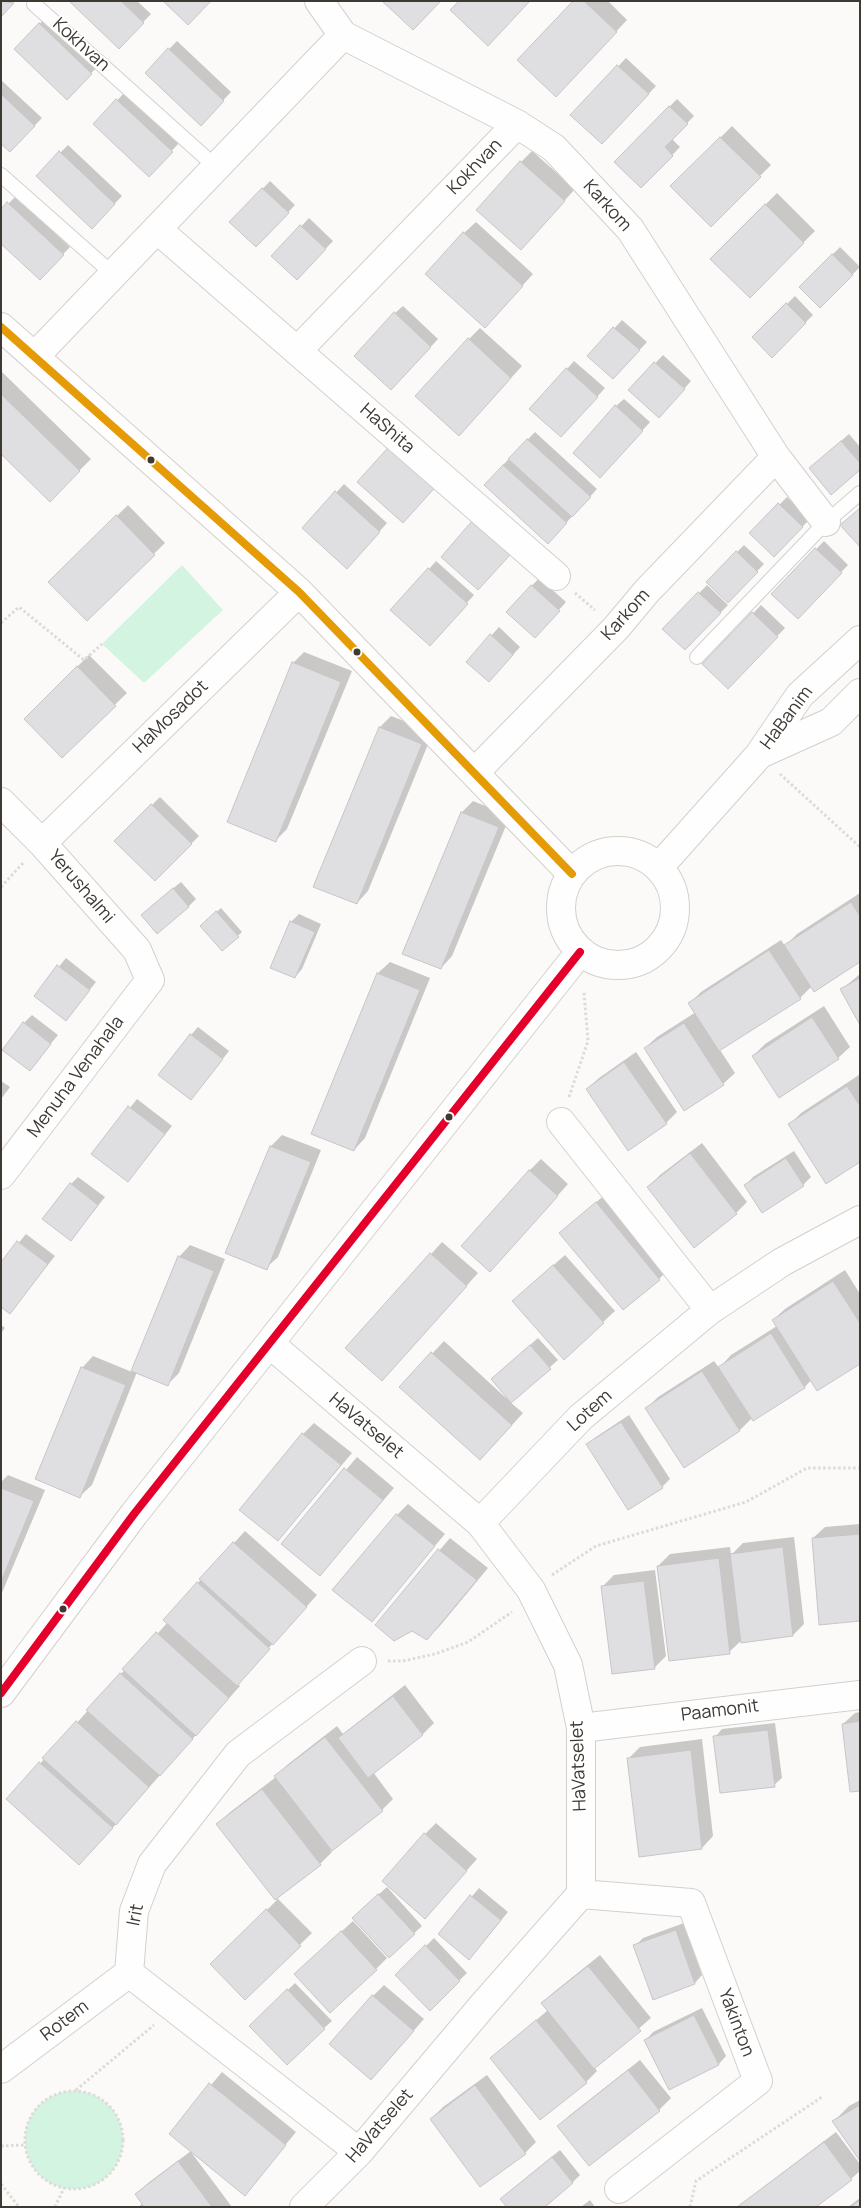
<!DOCTYPE html>
<html>
<head>
<meta charset="utf-8">
<style>
	body { margin:0 }
	#map { position:relative; width:861px; height:2208px; overflow:hidden; background:#fcfaf8; font-family:Manrope,sans-serif }
	canvas { display:block }
	.frame { position:absolute; inset:0; border:2px solid #3e3933; pointer-events:none }
</style>
</head>
<body>
<div id="map">
<canvas width="861" height="2208"></canvas>
<div class="frame"></div>
</div>
<script>
const c = document.querySelector('canvas').getContext('2d');
c.lineJoin = 'round';
function paint(path, color) {
  c.fillStyle = color;
  c.fill(path, 'evenodd');
}
function shape(rows) {
  const path = new Path2D();
  for (const r of rows) {
    if (r.length === 3) {
      path.moveTo(r[0] + r[2], r[1]);
      path.arc(r[0], r[1], r[2], 0, 2 * Math.PI);
      continue;
    }
    path.moveTo(r[0], r[1]);
    for (let i = 2; i < r.length; i += 2) path.lineTo(r[i], r[i + 1]);
  }
  return path;
}
function stroke(path, color, width, dash) {
  c.strokeStyle = color;
  c.lineWidth = width;
  c.lineCap = dash ? 'butt' : 'round';
  c.setLineDash(dash || []);
  c.stroke(path);
}
function write(font, color, halo, rows, align = 'center') {
  c.font = font + ' Manrope,sans-serif';
  c.lineWidth = 4;
  c.setLineDash([]);
  c.textBaseline = 'middle';
  c.strokeStyle = halo;
  c.fillStyle = color;
  for (const [text, x, y, turn = 0] of rows) {
    c.save();
    c.translate(x, y);
    c.rotate((+turn || 0) * Math.PI / 180);
    c.textAlign = isNaN(turn) ? turn : align;
    if (halo) c.strokeText(text, 0, 0);
    c.fillText(text, 0, 0);
    c.restore();
  }
}
const green = shape([
	[182,565,223,610,144,683,102,644],
	[74,2140,49]
]);
const shadow = shape([
	[71,1,137,1,151,14,119,47],
	[575,1,608,1,627,20,567,84],
	[47,16,99,65,67,98,16,49],
	[177,41,231,92,201,124,146,73],
	[626,58,656,86,610,135,572,115],
	[1,80,42,118,10,151,1,142],
	[125,92,179,143,149,175,95,124],
	[677,99,694,116,672,139,680,147,641,187,616,162],
	[732,126,771,165,711,225,672,186],
	[68,145,122,196,92,227,37,176],
	[532,151,575,189,532,237,521,162],
	[270,181,295,205,256,246,231,222],
	[777,193,815,231,750,296,711,259],
	[16,196,70,247,40,278,1,211],
	[309,218,333,241,297,279,273,256],
	[476,222,533,274,496,315,464,233],
	[840,247,860,267,820,307,800,287],
	[795,296,813,315,772,356,754,337],
	[403,306,438,339,399,381,395,313],
	[622,320,647,342,621,370,589,356],
	[480,328,522,366,470,423,469,339],
	[663,355,691,381,667,408,630,390],
	[574,361,605,388,569,428,567,369],
	[1,371,91,459,50,500,1,452],
	[624,399,650,422,608,469,616,406],
	[535,432,597,489,556,534,503,465],
	[849,434,860,447,860,468,818,461],
	[344,484,387,523,355,559,304,528],
	[787,497,810,519,774,555,751,533],
	[128,505,165,543,87,620,50,582],
	[824,541,848,565,798,617,773,594],
	[744,545,764,564,728,601,708,582],
	[436,561,474,595,437,636,429,569],
	[539,578,566,602,542,629,508,612],
	[707,585,728,605,685,649,664,629],
	[761,605,785,628,728,687,704,664],
	[499,627,520,647,497,673,468,661],
	[304,652,352,671,287,829,276,840,293,663],
	[89,655,127,693,62,756,25,719],
	[391,716,433,732,368,891,357,903,315,886,380,727],
	[160,797,199,836,155,880,116,841],
	[473,801,510,816,452,956,441,968,462,812],
	[181,882,196,899,188,907,150,907],
	[860,893,860,961,812,986,800,998,720,1050,735,1073,723,1084,645,1048,657,1037,696,1012,690,1003,701,992,781,940,785,946,797,934],
	[221,908,242,932,222,950,205,922],
	[299,914,321,924,302,969,295,977,291,922],
	[66,958,96,982,66,1019,35,996],
	[390,962,430,978,365,1138,354,1150,313,1134,378,973],
	[860,974,860,1023,842,989],
	[824,1006,850,1047,838,1058,753,1056,765,1044],
	[32,1015,58,1035,30,1069,24,1023],
	[198,1027,229,1051,191,1099,191,1035],
	[636,1052,677,1112,666,1123,587,1089,599,1078],
	[859,1075,860,1160,789,1125,801,1113],
	[1,1081,10,1087,1,1099],
	[137,1099,172,1126,128,1180,93,1154],
	[282,1135,321,1150,278,1257,266,1268,227,1253,271,1146],
	[702,1143,747,1202,736,1213,648,1187,660,1175],
	[794,1151,811,1177,803,1185,746,1185,753,1177],
	[541,1159,568,1184,502,1258,529,1171],
	[78,1177,105,1197,71,1240,71,1184],
	[608,1192,670,1268,659,1279,561,1233],
	[26,1234,55,1256,10,1312,1,1264],
	[442,1242,478,1273,393,1368,347,1348],
	[190,1245,225,1259,179,1373,167,1385,137,1372,92,1485,80,1496,82,1368,93,1356,132,1372,179,1257],
	[565,1255,615,1311,564,1358,525,1290],
	[845,1270,860,1294,860,1363,811,1380,805,1387,753,1419,752,1418,740,1430,647,1408,658,1397,714,1361,719,1368,731,1355,777,1326,773,1320,785,1309],
	[1,1325,5,1328,1,1333],
	[538,1338,558,1360,510,1402,523,1413,492,1447,401,1387,444,1341,506,1398,508,1397,492,1379],
	[629,1415,670,1479,662,1487,588,1444,596,1437],
	[314,1423,352,1453,278,1540,303,1434],
	[357,1457,394,1488,320,1574,283,1544],
	[8,1475,45,1490,1,1595,1,1482],
	[408,1504,445,1534,371,1621,397,1515],
	[860,1524,860,1620,813,1538,825,1527],
	[245,1531,317,1595,237,1683,240,1686,91,1852,8,1799,168,1622,201,1579],
	[794,1537,804,1624,793,1635,742,1640,729,1652,658,1566,670,1554,730,1547,731,1555,743,1543],
	[450,1538,488,1568,439,1627,427,1638,412,1629,376,1625],
	[655,1570,666,1656,654,1668,603,1586,614,1575],
	[405,1685,434,1723,423,1734,373,1772,393,1799,382,1810,330,1850,332,1852,320,1864,276,1897,312,1933,245,1998,212,1964,277,1900,218,1824,229,1813,276,1777,287,1765,337,1726,343,1734],
	[860,1712,860,1790,843,1724,855,1713],
	[775,1723,782,1778,774,1785,715,1737,722,1729],
	[702,1739,713,1836,702,1848,629,1758,640,1747],
	[436,1823,477,1859,436,1905,425,1834],
	[387,1887,422,1926,389,1956,361,1910],
	[479,1888,508,1912,477,1950,440,1934],
	[353,1921,387,1958,376,1969,308,1962],
	[684,1923,702,1975,695,1983,635,1946,643,1938],
	[434,1938,467,1973,430,2009,397,1975],
	[600,1955,651,2018,594,2067,597,2071,586,2082,492,2058,548,2010,542,2003,554,1992],
	[295,1983,332,2021,324,2028,251,2026],
	[384,1985,424,2019,382,2067,373,1996],
	[702,2008,726,2056,719,2064,670,2088,646,2040,653,2032],
	[640,2060,671,2098,659,2110,589,2165,559,2126,570,2115],
	[222,2072,296,2132,245,2194,191,2152,232,2207,138,2207,143,2203,137,2194,148,2183,191,2151,170,2134],
	[487,2075,536,2142,525,2153,431,2119,443,2107],
	[860,2100,860,2159,834,2121,849,2106],
	[836,2132,860,2164,860,2171,851,2179,814,2207,737,2207],
	[560,2150,580,2175,573,2182,543,2207,510,2191],
	[860,2198,860,2207,848,2207],
	[590,2200,595,2207,581,2207]
]);
const building = shape([
	[1,1,14,3,1,17,1,1],
	[69,1,121,1,144,23,119,49,69,1],
	[163,1,211,1,188,25,163,1],
	[382,1,441,1,413,30,382,1],
	[459,1,530,1,488,46,450,10,459,1],
	[573,1,584,1,617,32,556,97,517,60,573,1],
	[39,23,92,74,67,100,14,49,39,23],
	[168,48,224,101,201,126,145,73,168,48],
	[617,65,649,94,602,144,570,115,617,65],
	[1,94,35,126,10,152,1,144,1,94],
	[116,99,173,152,149,177,93,124,116,99],
	[669,106,688,124,665,147,673,156,641,188,614,162,669,106],
	[720,137,761,177,711,227,670,186,720,137],
	[59,151,115,204,92,229,36,176,59,151],
	[520,161,565,201,521,250,476,210,520,161],
	[262,188,289,213,256,247,229,222,262,188],
	[7,202,64,255,40,280,1,244,1,209,7,202],
	[765,204,804,243,750,298,710,259,765,204],
	[300,225,326,249,297,280,271,256,300,225],
	[463,232,523,286,485,328,425,274,463,232],
	[832,254,853,275,820,308,799,287,832,254],
	[786,303,806,323,772,358,752,337,786,303],
	[394,312,431,347,391,390,354,356,394,312],
	[613,327,640,350,613,379,587,356,613,327],
	[468,338,511,378,459,436,415,396,468,338],
	[654,362,685,389,659,418,628,390,654,362],
	[566,368,598,397,561,437,529,409,566,368],
	[1,394,80,471,50,502,1,454,1,394],
	[615,405,643,431,600,478,573,453,615,405],
	[527,439,591,497,572,517,508,459,527,439],
	[394,441,440,482,403,523,357,482,394,441],
	[841,441,860,463,860,470,831,495,809,468,841,441],
	[503,465,567,523,548,544,484,485,503,465],
	[335,491,380,532,347,569,302,528,335,491],
	[778,503,803,527,774,557,749,533,778,503],
	[860,508,860,547,840,525,860,508],
	[116,515,155,555,87,621,48,582,116,515],
	[472,521,510,555,478,590,441,557,472,521],
	[815,548,842,573,798,619,771,594,815,548],
	[736,551,758,572,728,603,706,582,736,551],
	[428,568,468,604,430,646,390,610,428,568],
	[531,585,560,611,535,638,506,612,531,585],
	[698,592,721,613,685,650,662,629,698,592],
	[752,612,778,637,728,689,702,664,752,612],
	[490,634,513,655,489,682,466,662,490,634],
	[292,662,341,682,276,842,227,822,292,662],
	[77,666,116,706,62,758,24,719,77,666],
	[379,727,422,744,357,904,313,887,379,727],
	[151,804,192,844,155,881,114,841,151,804],
	[461,812,499,827,441,969,402,954,461,812],
	[173,888,189,907,157,934,141,915,173,888],
	[851,902,860,916,860,962,814,992,784,945,851,902],
	[216,911,239,937,222,951,200,926,216,911],
	[290,921,315,932,295,978,270,968,290,921],
	[769,950,801,999,719,1051,688,1003,769,950],
	[57,965,90,990,66,1021,34,996,57,965],
	[377,973,420,990,354,1151,311,1134,377,973],
	[860,978,860,1025,840,989,860,978],
	[812,1017,839,1059,779,1098,752,1056,812,1017],
	[23,1022,51,1044,30,1071,2,1050,23,1022],
	[684,1023,724,1085,684,1111,644,1048,684,1023],
	[190,1034,223,1059,191,1100,158,1075,190,1034],
	[624,1062,667,1124,628,1151,586,1089,624,1062],
	[847,1086,860,1106,860,1162,826,1184,788,1124,847,1086],
	[128,1106,165,1134,128,1182,91,1154,128,1106],
	[270,1146,311,1162,267,1270,225,1253,270,1146],
	[690,1153,737,1214,694,1248,647,1187,690,1153],
	[786,1158,804,1186,762,1213,744,1185,786,1158],
	[529,1170,558,1196,490,1272,461,1246,529,1170],
	[70,1183,98,1205,71,1241,42,1219,70,1183],
	[596,1202,660,1280,623,1310,559,1233,596,1202],
	[17,1241,48,1264,10,1314,1,1307,1,1262,17,1241],
	[430,1253,467,1286,382,1381,345,1348,430,1253],
	[178,1256,214,1271,168,1386,131,1371,178,1256],
	[553,1265,604,1323,564,1360,512,1301,553,1265],
	[833,1281,860,1323,860,1364,817,1391,772,1320,833,1281],
	[771,1333,805,1388,753,1421,718,1367,771,1333],
	[530,1345,551,1369,511,1403,491,1379,530,1345],
	[431,1352,512,1425,480,1460,399,1387,431,1352],
	[81,1367,126,1385,80,1498,35,1479,81,1367],
	[702,1371,740,1431,684,1468,645,1408,702,1371],
	[621,1422,663,1488,628,1510,586,1444,621,1422],
	[302,1433,341,1465,278,1541,239,1510,302,1433],
	[344,1468,383,1500,320,1576,281,1544,344,1468],
	[1,1488,34,1501,1,1582,1,1488],
	[396,1514,435,1546,372,1622,332,1590,396,1514],
	[860,1534,860,1621,819,1625,812,1538,860,1534],
	[233,1542,307,1607,273,1645,199,1579,233,1542],
	[783,1547,793,1636,741,1643,730,1554,783,1547],
	[438,1549,477,1580,427,1640,412,1631,394,1641,375,1625,438,1549],
	[719,1558,730,1654,669,1661,657,1566,719,1558],
	[644,1581,655,1669,612,1674,601,1586,644,1581],
	[197,1582,270,1649,237,1686,163,1620,197,1582],
	[156,1632,229,1698,196,1736,122,1669,156,1632],
	[120,1673,193,1739,160,1776,86,1710,120,1673],
	[393,1696,423,1735,368,1778,338,1738,393,1696],
	[76,1721,149,1787,116,1825,42,1758,76,1721],
	[860,1721,860,1791,850,1792,842,1724,860,1721],
	[768,1730,775,1787,720,1793,713,1736,768,1730],
	[325,1737,383,1811,332,1851,274,1776,325,1737],
	[691,1750,702,1849,639,1857,627,1758,691,1750],
	[39,1762,113,1828,79,1865,6,1799,39,1762],
	[262,1789,321,1865,275,1900,216,1824,262,1789],
	[424,1833,467,1871,425,1919,382,1881,424,1833],
	[378,1894,415,1934,389,1958,352,1918,378,1894],
	[470,1895,501,1920,469,1960,438,1934,470,1895],
	[266,1909,301,1946,245,2000,210,1964,266,1909],
	[676,1930,695,1984,653,2000,633,1945,676,1930],
	[341,1931,377,1970,330,2013,294,1974,341,1931],
	[425,1945,460,1981,430,2011,395,1975,425,1945],
	[588,1966,641,2031,594,2069,541,2003,588,1966],
	[287,1989,325,2029,287,2065,249,2026,287,1989],
	[372,1995,414,2031,371,2080,329,2044,372,1995],
	[694,2015,719,2065,669,2090,644,2040,694,2015],
	[536,2020,587,2083,540,2120,490,2058,536,2020],
	[628,2070,660,2111,589,2166,557,2126,628,2070],
	[209,2083,286,2145,245,2196,169,2134,209,2083],
	[475,2085,526,2154,480,2187,430,2119,475,2085],
	[860,2105,860,2161,832,2121,860,2105],
	[824,2142,852,2180,816,2207,737,2207,824,2142],
	[552,2157,573,2183,545,2207,507,2207,500,2199,552,2157],
	[178,2161,212,2207,144,2207,135,2194,178,2161],
	[860,2200,860,2207,850,2207,860,2200]
]);
const path = shape([
	[575,593,595,610],
	[1,623,19,607,84,660,102,644],
	[780,774,860,847],
	[1,887,23,863],
	[569,1097,588,1041,584,992],
	[552,1575,596,1546,746,1502,807,1468,860,1468],
	[388,1661,403,1661,435,1654,468,1642,512,1612],
	[76,2090,154,2025],
	[74,2140,49],
	[1,2146,24,2145],
	[1,2184,19,2207],
	[55,2207,64,2188],
	[690,2207,696,2181,822,2097]
]);
const lane = shape([
	[34,4,216,167],
	[1,175,114,275],
	[697,657,826,522,860,493]
]);
const street = shape([
	[158,230,556,576],
	[1,327,299,592,572,874],
	[297,351,517,124,343,35,319,1],
	[35,356,343,35],
	[776,457,826,522],
	[760,754,831,722,860,693],
	[475,772,616,628,647,591,776,457,630,229,554,148,517,124],
	[1,802,42,843,137,950,150,980,1,1175],
	[42,843,299,592],
	[618,908,57],
	[659,867,759,755,800,695,860,640],
	[561,1122,710,1310],
	[270,1344,480,1523,531,1590,568,1665,581,1728,581,1894,484,2004,359,2152,304,2207],
	[480,1523,581,1417,710,1310,782,1262,860,1220],
	[1,1693,134,1514,580,952],
	[581,1728,860,1695],
	[581,1894,691,1903,758,2081,619,2189],
	[1,2069,129,1973],
	[359,2152,129,1973,134,1911,152,1864,238,1754,362,1661]
]);
const bus1 = shape([
	[1,327,299,592,572,874]
]);
const bus2 = shape([
	[1,1693,134,1514,580,952]
]);
const markers = [
	[151,460,4.5,"#3e3933"],
	[357,652,4.5,"#3e3933"],
	[449,1117,4.5,"#3e3933"],
	[63,1609,4.5,"#3e3933"]
];
const streetNames = [
	["Kokhvan",81,45,42],
	["Kokhvan",475,167,-46],
	["Karkom",607,206,48],
	["HaShita",387,429,41],
	["Karkom",626,615,-48],
	["HaMosadot",171,717,-44],
	["HaBanim",787,718,-53],
	["Yerushalmi",81,887,49],
	["Menuha Venahala",76,1077,-53],
	["Lotem",590,1411,-42],
	["HaVatselet",366,1426,40],
	["Paamonit",720,1711,-7],
	["HaVatselet",579,1766,-92],
	["Irit",136,1915,-79],
	["Rotem",65,2021,-37],
	["Yakinton",736,2023,69],
	["HaVatselet",380,2126,-49]
];
paint(green, '#d3f4e0');
paint(shadow, '#0003');
paint(building, '#dfdfe2');
stroke(building, '#c6c5c8', 1);
stroke(lane, '#d3d0cc', 16);
stroke(street, '#d3d0cc', 30);
stroke(path, '#dcdbd9', 3, [2.5, 2.5]);
stroke(lane, '#fffefe', 14);
stroke(street, '#fffefe', 28);
stroke(bus1, '#e49b05', 8);
stroke(bus2, '#e4002b', 8);
for (const [x, y, r, color] of markers) {
  const dot = new Path2D();
  dot.arc(x, y, r, 0, 2 * Math.PI);
  c.fillStyle = color;
  c.fill(dot);
  stroke(dot, '#fff', 2);
}
write('18px', '#3e3933', '#fff', streetNames);
</script>
</body>
</html>
